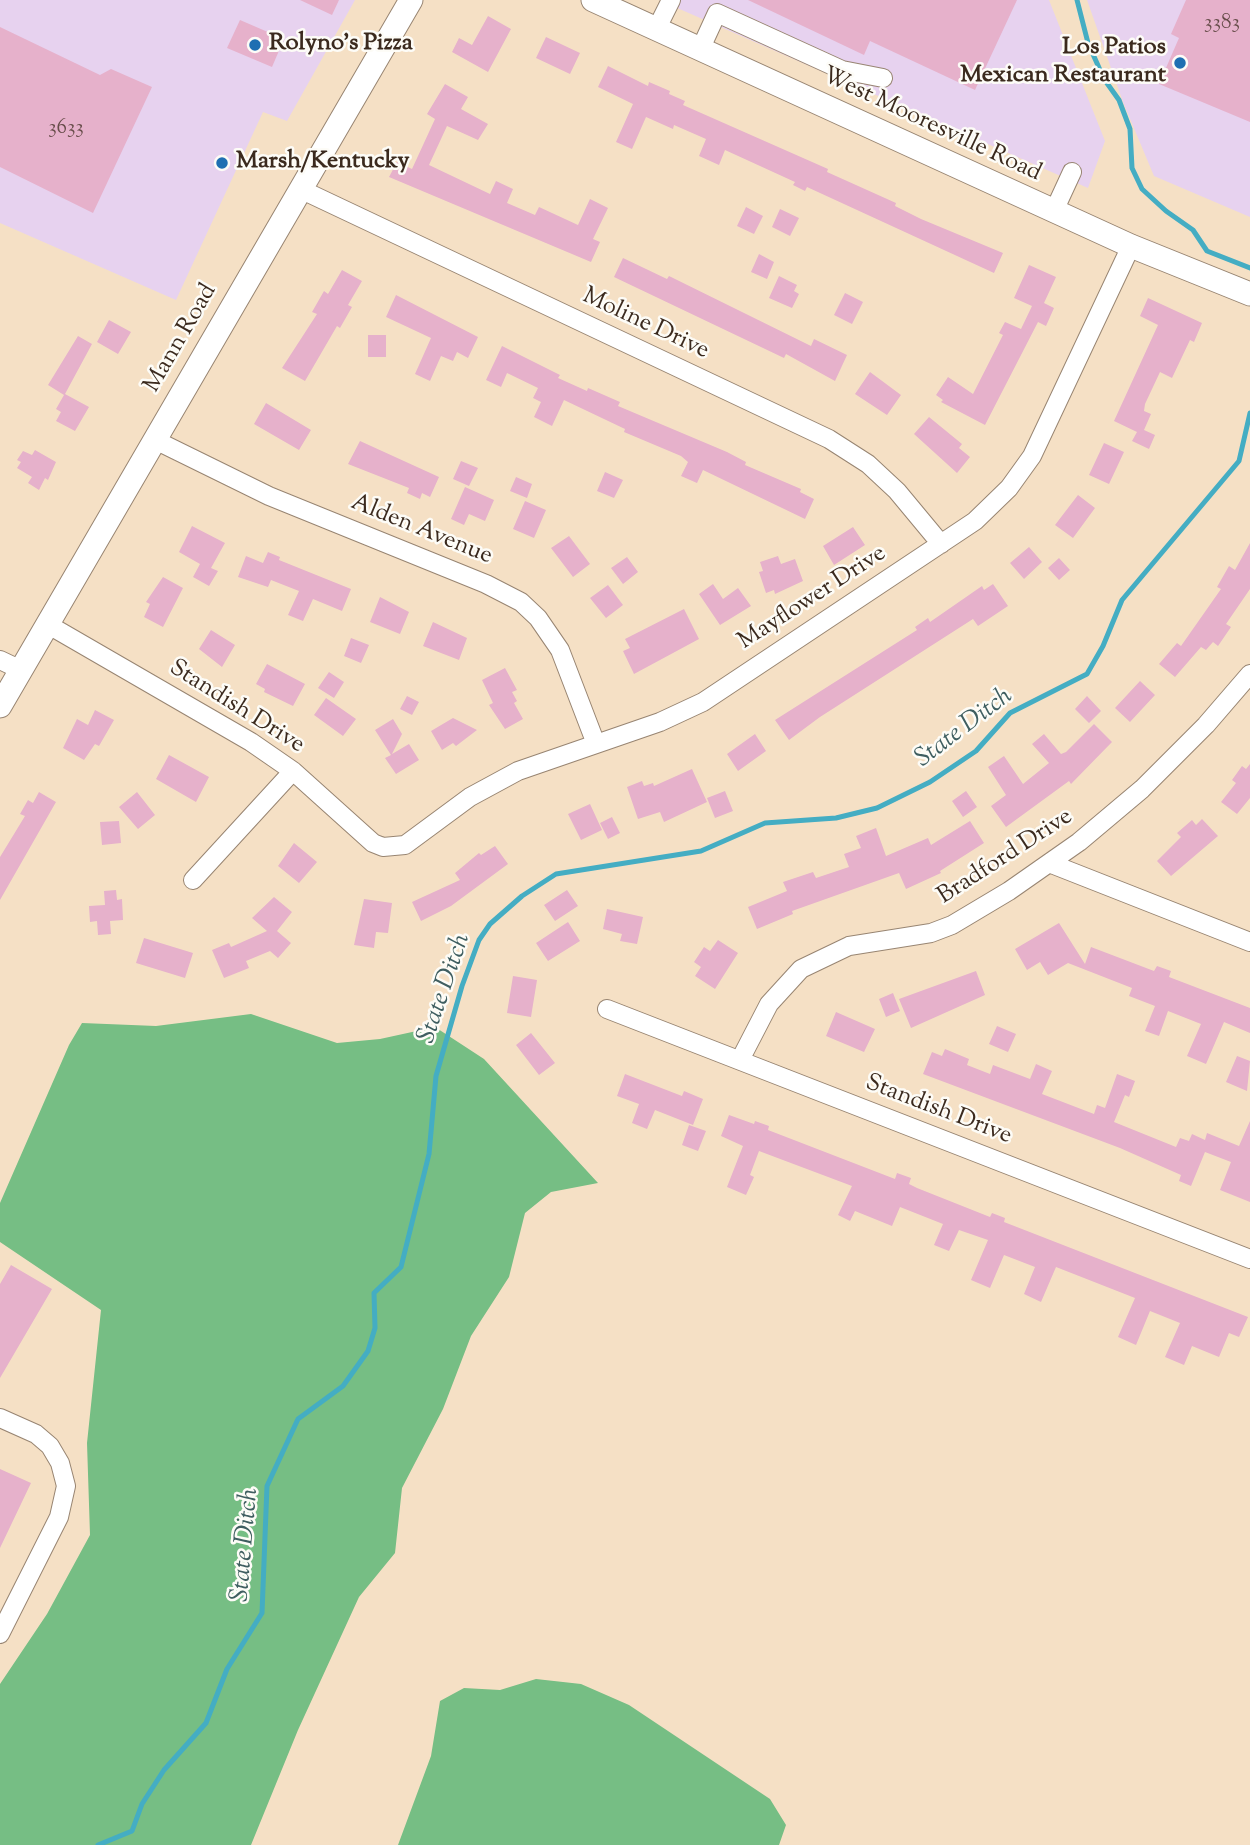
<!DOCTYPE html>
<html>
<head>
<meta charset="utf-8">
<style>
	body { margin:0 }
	canvas { display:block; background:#f5e0c5 }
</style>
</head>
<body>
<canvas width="1250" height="1845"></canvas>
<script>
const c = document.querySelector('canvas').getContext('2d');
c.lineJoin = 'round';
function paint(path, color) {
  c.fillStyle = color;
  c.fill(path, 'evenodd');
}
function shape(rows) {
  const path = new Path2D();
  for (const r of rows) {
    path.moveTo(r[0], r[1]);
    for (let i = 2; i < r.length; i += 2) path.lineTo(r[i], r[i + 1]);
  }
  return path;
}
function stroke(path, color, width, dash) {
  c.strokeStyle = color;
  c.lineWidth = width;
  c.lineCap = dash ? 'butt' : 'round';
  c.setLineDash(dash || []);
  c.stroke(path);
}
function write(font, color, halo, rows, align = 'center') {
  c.font = font + ' "Sorts Mill Goudy",serif';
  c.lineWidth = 5;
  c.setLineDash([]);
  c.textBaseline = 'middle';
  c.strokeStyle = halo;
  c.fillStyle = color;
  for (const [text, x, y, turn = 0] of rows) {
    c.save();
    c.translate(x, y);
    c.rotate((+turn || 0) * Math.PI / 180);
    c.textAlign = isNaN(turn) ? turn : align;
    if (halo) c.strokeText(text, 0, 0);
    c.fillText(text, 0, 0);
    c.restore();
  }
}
const built = shape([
	[0,0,355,0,287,121,263,112,176,300,0,223],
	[659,0,1049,0,1105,141,1088,188],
	[1087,0,1250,0,1250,217,1154,176,1123,102]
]);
const forest = shape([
	[251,1014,337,1043,380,1039,435,1027,484,1059,598,1183,551,1192,525,1213,509,1277,471,1336,443,1409,402,1488,395,1553,359,1597,298,1730,251,1845,0,1845,0,1684,47,1614,90,1535,87,1443,101,1310,0,1242,0,1203,69,1045,82,1023,156,1026],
	[536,1679,581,1684,629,1705,770,1799,786,1825,779,1845,398,1845,431,1756,440,1701,464,1688,500,1690]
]);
const stream = shape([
	[1077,0,1088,43,1104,79,1119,100,1130,129,1132,168,1142,189,1166,211,1193,230,1207,251,1250,268],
	[98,1845,132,1831,142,1804,164,1770,206,1723,227,1669,262,1613,267,1486,298,1419,343,1386,368,1351,375,1328,374,1293,401,1267,429,1154,436,1076,462,986,479,940,490,924,522,896,556,874,701,851,765,823,836,818,877,808,930,782,976,751,1010,713,1087,674,1103,646,1122,600,1239,461,1250,413]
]);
const building = shape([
	[300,0,339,0,332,15],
	[748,0,1017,0,975,90,870,41,864,55],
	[1186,0,1250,0,1250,122,1159,84,1179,38,1171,34],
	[488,16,511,29,488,72,452,52,459,38,472,45],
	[240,20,284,39,272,67,227,48],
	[0,27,100,75,111,69,152,87,93,213,0,167],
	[546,37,580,53,570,74,536,58],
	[608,66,648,86,649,82,670,91,669,94,685,101,683,105,828,169,827,172,896,203,895,206,921,219,1003,253,994,273,807,187,805,191,793,185,795,182,725,150,719,165,699,156,706,139,674,125,673,129,646,117,632,149,616,142,633,104,598,87],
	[445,84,468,97,461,109,488,124,478,140,447,126,429,165,490,194,496,181,513,189,507,203,535,215,539,207,578,225,590,199,608,208,593,239,600,242,591,262,389,177,397,162,412,169,435,119,427,114],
	[746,207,763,216,754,234,737,226],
	[780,209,799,218,790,236,772,227],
	[759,254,774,262,767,279,751,272],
	[623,258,667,279,669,276,811,346,814,339,847,355,835,381,786,354,784,358,614,277],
	[1029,265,1056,277,1044,303,1054,308,1046,326,1038,322,985,425,941,402,943,400,936,395,948,377,973,394,1003,335,999,333,1005,322,1021,329,1032,306,1014,298],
	[342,270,362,281,348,305,352,307,340,328,337,326,305,381,282,368,317,314,312,312,324,291,328,294],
	[779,276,797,285,794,291,799,294,792,308,769,298],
	[845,293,863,302,852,324,834,315],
	[396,295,478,337,468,358,457,352,453,361,441,356,430,381,415,374,431,338,386,317],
	[1148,298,1202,323,1194,342,1190,340,1172,378,1160,372,1145,404,1144,411,1151,414,1144,430,1155,435,1149,449,1132,441,1137,432,1114,421,1158,325,1140,316],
	[109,320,131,332,118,354,97,342],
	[368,335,386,335,386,357,368,357],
	[78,336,92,344,65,394,89,407,75,431,56,421,61,412,56,409,64,395,48,385],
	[502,346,560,375,558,378,587,391,588,388,620,402,618,406,727,452,746,462,745,465,801,489,800,492,814,499,805,519,703,470,697,483,681,476,688,462,681,456,624,432,625,429,564,400,552,426,534,417,541,402,533,398,538,388,507,373,501,387,486,380],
	[870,372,901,395,887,415,855,394],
	[266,403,311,430,299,450,254,424],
	[929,417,962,444,959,448,970,457,957,473,914,434],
	[360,441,439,477,430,497,422,493,420,499,407,493,409,488,348,464],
	[1104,443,1124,452,1109,484,1089,475],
	[35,450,56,462,48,480,45,478,39,490,28,483,32,477,17,468,21,462,17,460,23,451,32,455],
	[461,461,478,468,469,486,453,479],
	[605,472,623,480,614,498,597,491],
	[516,477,532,484,527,498,510,491],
	[465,487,494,500,485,521,469,514,464,525,451,519],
	[1078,495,1095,508,1073,538,1055,525],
	[525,501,546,510,534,538,513,529],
	[192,526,225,543,211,568,218,571,209,586,193,577,200,564,179,552],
	[853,527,865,545,834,565,823,546],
	[569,536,590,564,573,577,551,548],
	[1250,543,1250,589,1226,624,1231,627,1218,646,1213,642,1206,650,1201,647,1175,677,1159,664,1177,643,1181,646,1221,589,1217,587,1229,566,1235,570],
	[1029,547,1042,562,1024,579,1010,563],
	[268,552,280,557,279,560,351,589,342,611,313,599,303,621,288,615,299,591,271,580,268,587,238,577,246,556,263,563],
	[778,556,781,564,795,559,803,581,775,594,774,590,766,593,759,572,763,571,760,562],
	[627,557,638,572,623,584,611,568],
	[1059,558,1070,570,1059,580,1048,568],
	[163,577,183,588,163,627,144,617,150,604,146,602],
	[713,584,723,599,738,588,751,606,720,625,699,594],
	[993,584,1008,606,978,626,973,619,820,717,789,740,775,720,917,630,915,627,928,618,930,622,982,586,984,590],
	[608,585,623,605,606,618,590,598],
	[380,597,409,612,400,634,370,622],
	[684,609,699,639,634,674,623,651,630,648,625,639],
	[433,622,467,638,459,660,423,646],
	[211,630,235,645,222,667,199,649],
	[351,638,369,645,361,663,344,656],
	[267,664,305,684,293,706,264,692,265,689,256,684],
	[505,668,517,690,512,692,517,701,514,703,523,719,505,729,489,705,493,703,482,680],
	[329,672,344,682,334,698,318,688],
	[1140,681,1155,695,1130,722,1115,708],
	[407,696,419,702,412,715,400,709],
	[1087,696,1101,711,1089,723,1075,709],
	[326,698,356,719,343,736,314,715],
	[95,710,114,720,99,746,95,744,84,760,63,748,77,719,88,725],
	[453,718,477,730,456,746,453,743,442,750,431,731],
	[393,719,402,734,392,754,409,744,419,760,396,774,385,758,391,755,375,730],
	[1094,724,1112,742,1071,784,1069,781,1006,827,991,806,1006,795,988,767,1004,756,1023,784,1049,763,1032,744,1044,734,1061,754,1066,752],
	[755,734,766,751,738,771,727,754],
	[169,755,209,777,196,802,156,779],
	[1250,764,1250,798,1237,814,1221,802,1236,783,1232,780,1242,766,1246,769],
	[692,769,707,802,664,822,660,812,638,819,627,787,642,781,644,786,653,783,654,786],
	[725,791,733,811,715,818,707,798],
	[966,791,977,807,963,817,952,801],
	[39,792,56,802,0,900,0,857,25,816,20,814,28,800,33,803],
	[137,792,155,815,138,829,119,807],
	[590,804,602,830,581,840,568,814],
	[612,817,620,833,608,839,600,823],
	[1202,819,1218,836,1171,876,1157,861,1181,837,1177,833,1192,820,1196,825],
	[119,821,121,843,102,845,100,822],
	[970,821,984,843,940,871,941,873,906,889,899,873,792,911,793,914,757,929,748,907,787,891,783,882,813,872,816,878,849,867,844,854,861,848,856,836,876,828,886,856,928,838,931,845],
	[294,843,317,862,299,883,278,866],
	[495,846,508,864,451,906,421,921,412,902,460,880,455,873,479,853,481,855],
	[116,890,117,900,122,899,123,920,110,921,111,934,98,935,97,921,90,922,89,906,105,905,104,891],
	[567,890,578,906,555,921,544,905],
	[274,897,292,912,277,931,291,943,278,958,270,951,246,961,249,968,224,978,212,950,229,943,231,947,267,931,252,918],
	[364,899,392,903,388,933,376,932,374,948,354,945],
	[607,909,643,917,637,944,620,941,622,934,603,929],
	[568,922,580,941,548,961,536,943],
	[1059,923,1085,964,1091,947,1154,971,1157,966,1171,971,1169,977,1250,1008,1250,1033,1224,1022,1206,1064,1187,1056,1201,1024,1168,1011,1159,1036,1145,1031,1155,1006,1129,996,1132,988,1068,963,1048,975,1040,962,1027,970,1015,949],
	[144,938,193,953,185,978,136,963],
	[718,940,738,953,715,989,695,976,701,967,694,962,704,947,710,951],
	[976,971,985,995,911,1028,899,999],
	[513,976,537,980,531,1017,507,1013],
	[893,993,900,1011,886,1017,879,999],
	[836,1012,875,1029,864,1052,826,1036],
	[997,1026,1016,1034,1008,1052,989,1044],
	[531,1033,555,1063,539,1075,516,1045],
	[945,1049,969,1059,967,1065,990,1074,993,1065,1030,1079,1036,1064,1052,1071,1042,1094,1094,1114,1097,1105,1105,1108,1117,1074,1135,1081,1129,1097,1125,1095,1114,1122,1176,1147,1180,1138,1189,1141,1192,1134,1205,1140,1207,1133,1239,1146,1250,1121,1250,1202,1220,1190,1231,1162,1205,1152,1191,1186,1179,1181,1181,1175,1120,1148,923,1074,932,1052,942,1056],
	[1237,1056,1250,1061,1247,1091,1226,1082],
	[625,1074,682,1096,684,1091,703,1099,693,1125,655,1110,647,1129,632,1123,639,1104,617,1096],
	[729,1115,754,1124,755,1121,769,1126,768,1130,895,1179,897,1173,911,1178,909,1184,917,1188,990,1217,992,1213,1005,1218,1004,1222,1248,1317,1239,1337,1229,1333,1219,1357,1192,1346,1184,1365,1165,1357,1180,1323,1150,1311,1136,1345,1118,1337,1135,1298,1056,1267,1041,1302,1024,1294,1035,1267,1004,1255,990,1288,971,1280,988,1240,959,1230,949,1251,934,1245,943,1224,900,1207,892,1226,855,1211,850,1221,838,1215,852,1186,759,1151,750,1175,754,1177,746,1195,727,1187,743,1146,721,1136],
	[689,1125,706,1131,698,1151,682,1145],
	[11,1265,52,1289,0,1378,0,1284],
	[0,1469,31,1483,0,1548]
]);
const minor = shape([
	[656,30,671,0],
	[700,50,717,13,842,70,883,78],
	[300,189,829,439,868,464,897,491,941,544],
	[1054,211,1072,172],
	[155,440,269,496,486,584,521,602,538,618,560,650,596,744],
	[47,624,251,742,293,771,373,843,383,847,405,845,470,797,518,771,660,722,703,702,975,521,1009,488,1032,456,1131,246],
	[0,660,21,670],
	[1049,863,1250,942],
	[193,880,293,771],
	[607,1009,1250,1259],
	[740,1060,769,1004,801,969,849,946,931,933,952,925,1009,891,1079,842,1142,789,1206,725,1250,674],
	[0,1418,36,1434,50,1446,60,1463,66,1486,59,1517,0,1634]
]);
const major = shape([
	[593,0,1131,246,1250,294],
	[0,706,411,0]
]);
const markers = [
	[255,45,7,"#1f6fb2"],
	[1180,63,7,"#1f6fb2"],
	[222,163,7,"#1f6fb2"]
];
const numberNames = [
	["3383",1222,24],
	["3633",66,129]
];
const poiNames = [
	["Rolyno's Pizza",269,45],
	["Los Patios",1166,49,"right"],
	["Mexican Restaurant",1166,77,"right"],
	["Marsh/Kentucky",236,163]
];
const streetNames = [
	["West Mooresville Road",931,126,25],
	["Moline Drive",645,325,25],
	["Mann Road",182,339,-60],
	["Alden Avenue",421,531,22],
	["Mayflower Drive",813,599,-33],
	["Standish Drive",236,708,32],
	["Bradford Drive",1006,858,-33],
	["Standish Drive",938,1111,21]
];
const waterNames = [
	["State Ditch",965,729,-37],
	["State Ditch",446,989,-71],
	["State Ditch",247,1545,-85]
];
paint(built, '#e7d2ef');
paint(forest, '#76be84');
stroke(stream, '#44adc3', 5);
paint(building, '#e6b1cb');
stroke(minor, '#988572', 20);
stroke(major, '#988572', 25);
stroke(minor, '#fff', 18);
stroke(major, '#fff', 23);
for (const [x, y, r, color] of markers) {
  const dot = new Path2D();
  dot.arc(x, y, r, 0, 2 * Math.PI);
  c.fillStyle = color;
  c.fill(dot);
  stroke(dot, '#fdfcf7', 2.5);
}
write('21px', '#664c49', null, numberNames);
write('bold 24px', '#3b2a1e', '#fdfcf7', poiNames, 'left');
write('24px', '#3b2a1e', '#fdfcf7', streetNames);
write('italic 26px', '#3f5e60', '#fdfcf7', waterNames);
</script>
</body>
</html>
